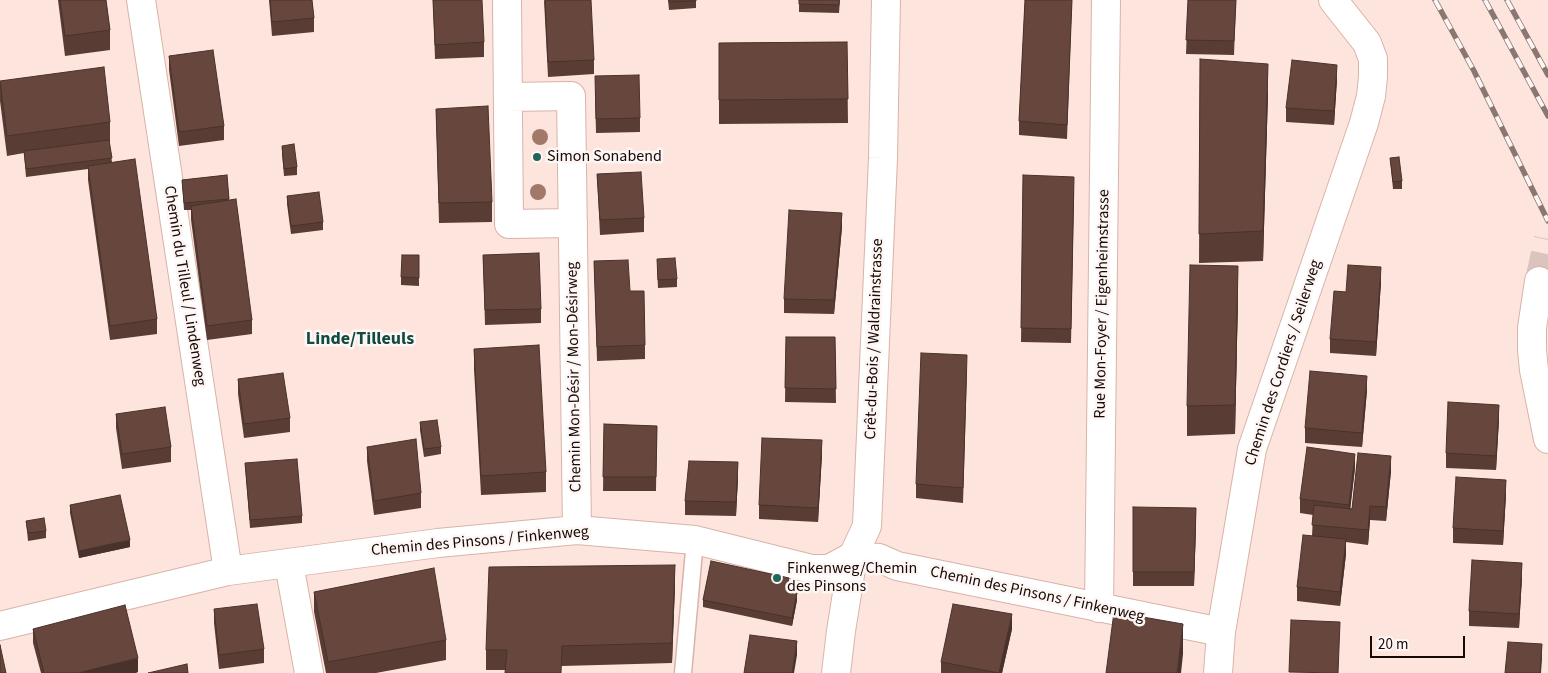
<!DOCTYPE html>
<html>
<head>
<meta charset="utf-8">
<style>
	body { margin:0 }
	#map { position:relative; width:1548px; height:673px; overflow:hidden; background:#fde5dd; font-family:"Source Sans 3",sans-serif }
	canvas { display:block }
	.scale { position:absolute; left:1370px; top:636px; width:95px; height:22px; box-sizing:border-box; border:2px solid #160906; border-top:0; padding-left:6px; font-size:15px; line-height:18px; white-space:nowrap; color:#160906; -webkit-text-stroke:4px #fef6f4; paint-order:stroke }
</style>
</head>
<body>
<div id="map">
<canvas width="1548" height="673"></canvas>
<div class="scale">20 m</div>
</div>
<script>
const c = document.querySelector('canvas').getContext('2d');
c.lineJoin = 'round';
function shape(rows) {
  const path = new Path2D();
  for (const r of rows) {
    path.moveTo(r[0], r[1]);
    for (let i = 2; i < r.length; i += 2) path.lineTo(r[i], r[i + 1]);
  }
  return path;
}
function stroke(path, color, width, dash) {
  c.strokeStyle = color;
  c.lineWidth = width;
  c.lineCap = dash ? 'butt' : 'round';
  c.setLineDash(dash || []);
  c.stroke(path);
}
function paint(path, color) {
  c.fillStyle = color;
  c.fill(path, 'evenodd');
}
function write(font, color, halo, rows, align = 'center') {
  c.font = font + ' "Source Sans 3",sans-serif';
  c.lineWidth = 5;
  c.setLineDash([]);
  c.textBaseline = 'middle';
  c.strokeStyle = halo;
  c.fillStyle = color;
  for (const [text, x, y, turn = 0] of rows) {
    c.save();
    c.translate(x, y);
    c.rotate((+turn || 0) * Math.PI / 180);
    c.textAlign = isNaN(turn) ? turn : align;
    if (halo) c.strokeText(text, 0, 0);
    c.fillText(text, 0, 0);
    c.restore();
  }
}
const secondaryTunnel = shape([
	[1539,281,1548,239]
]);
const lane = shape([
	[683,673,695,540]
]);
const street = shape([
	[141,0,228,571],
	[507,0,509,224,573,223],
	[508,97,571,96,577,530],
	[289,564,309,673],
	[1099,608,1106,0],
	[0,626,228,571,438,543,577,530,695,540,812,569,829,569,853,556,879,558,897,566,1221,632],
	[836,673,841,631,853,556,867,526,883,158,886,0],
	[1218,673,1221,632,1252,449,1364,123,1371,96,1373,77,1373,59,1367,43,1333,0]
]);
const secondary = shape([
	[1539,281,1532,328,1532,350,1534,370,1548,439]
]);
const rail = shape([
	[1435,0,1474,71,1548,221],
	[1485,0,1548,116],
	[1507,0,1548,75]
]);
const trees = [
	[540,137],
	[538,192]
];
const wall = shape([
	[58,0,106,0,110,30,110,50,65,56],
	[269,0,312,0,314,18,314,32,272,36],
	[433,0,484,42,484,57,435,59],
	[544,0,594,60,594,74,548,77],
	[668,0,696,0,696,8,669,10],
	[799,0,840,0,839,13,799,12],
	[1025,0,1072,0,1067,139,1019,135,1019,121],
	[1188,0,1236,0,1234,55,1186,54],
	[847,42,848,123,719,124,719,43],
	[169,56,224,126,224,140,179,146,169,70],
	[1200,59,1268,93,1263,261,1199,263],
	[1337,79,1334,125,1286,122,1286,108],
	[0,81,110,122,110,142,109,142,112,162,157,319,157,334,110,340,88,180,88,169,26,177,24,153,7,156,0,101],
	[595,90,640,118,640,132,596,133],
	[436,109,492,202,492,222,439,223],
	[282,146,297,167,297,175,284,176,282,153],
	[1390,158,1402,181,1402,189,1393,189],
	[597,174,644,218,644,232,600,235],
	[227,175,229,200,252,320,252,334,207,340,191,220,191,210,184,210,182,180],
	[1023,175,1074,191,1071,343,1021,342],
	[287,196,323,222,323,230,291,234,287,204],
	[842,227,834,314,784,313,784,299],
	[419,255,419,286,401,285,401,277],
	[483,255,541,309,541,323,485,325],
	[594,261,630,291,645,345,645,359,597,361],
	[657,267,677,279,677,287,658,288],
	[1381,282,1376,356,1330,353,1330,339,1346,292],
	[1238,296,1235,434,1187,436,1187,406],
	[786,337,835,337,836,403,785,402],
	[474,349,546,472,546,492,481,495,474,369],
	[967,369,963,503,916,498,916,484],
	[238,379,290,418,290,432,244,438,238,394],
	[1367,390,1362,447,1305,443,1305,428],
	[116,414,171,447,171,462,122,469,116,428],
	[1499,419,1496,470,1446,468,1446,453],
	[420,422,441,447,441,454,424,457,420,430],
	[604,424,657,426,656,491,603,491],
	[367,447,421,493,421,508,374,515,367,461],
	[822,454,818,522,759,519,759,505],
	[245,463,302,516,302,523,250,528],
	[1355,468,1350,508,1352,509,1391,471,1386,521,1370,520,1368,545,1346,542,1346,554,1340,606,1297,601,1297,587,1312,536,1313,515,1300,513,1300,499],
	[738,477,736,516,685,515,685,501],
	[1506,494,1503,545,1453,543,1453,528],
	[70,505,130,547,79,558,70,513],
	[1133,507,1196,522,1194,586,1133,586],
	[26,521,46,531,46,538,28,541],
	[1522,577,1519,628,1469,626,1469,611],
	[675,585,672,663,562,666,505,670,486,670,486,650],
	[789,585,787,591,797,600,792,626,703,607,703,600],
	[314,592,446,640,446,660,376,673,326,673,314,612],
	[214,609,264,649,264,663,219,669,214,623],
	[33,629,138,672,41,673,33,643],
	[1012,629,1002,673,941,673,941,662]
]);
const shadedWall = shape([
	[1268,64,1268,93,1263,261,1263,231],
	[1337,65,1337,79,1334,125,1334,111],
	[842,213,842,227,834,314,834,300],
	[1238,266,1238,296,1235,434,1235,405],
	[1381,267,1381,282,1376,356,1376,342],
	[1367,376,1367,390,1362,447,1362,433],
	[1499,405,1499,419,1496,470,1496,456],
	[822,440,822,454,818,522,818,508],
	[1355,454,1355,468,1349,520,1349,505],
	[1391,456,1391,471,1386,521,1386,507],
	[738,462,738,477,736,516,736,502],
	[1506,480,1506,494,1503,545,1503,531],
	[1370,506,1370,520,1368,545,1368,530],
	[1196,508,1196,522,1194,586,1194,572],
	[1346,539,1346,554,1340,606,1340,592],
	[130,540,130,547,79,558,79,551],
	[1522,563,1522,577,1519,628,1519,614],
	[675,565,675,585,672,663,672,643],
	[789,578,789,585,786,598,786,590],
	[797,593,797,600,792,626,792,618],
	[1012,614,1012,629,1002,673,999,673],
	[1183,624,1183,654,1181,673,1177,673],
	[797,641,797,655,794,673,792,673],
	[1542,644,1542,658,1541,673,1540,673],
	[138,658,138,672,136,673,78,673]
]);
const building = shape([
	[60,0,106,0,110,30,65,36,60,0],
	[270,0,312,0,314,18,272,22,270,0],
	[433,0,482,0,484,42,435,45,433,0],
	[545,0,591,0,594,60,548,62,545,0],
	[669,0,696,0,696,1,669,2,669,0],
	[799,0,839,0,839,5,799,4,799,0],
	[1025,0,1072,0,1067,125,1019,121,1025,0],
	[1188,0,1236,0,1234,41,1186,40,1188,0],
	[847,42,848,99,719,100,719,43,847,42],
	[213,50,224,126,179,132,169,56,213,50],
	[1200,59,1268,64,1263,231,1199,234,1200,59],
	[1292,60,1337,65,1334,111,1286,108,1292,60],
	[104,67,110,122,7,136,0,81,104,67],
	[639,75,640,118,596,119,595,76,639,75],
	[488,106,492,202,439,203,436,109,488,106],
	[109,140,112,158,26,169,24,151,109,140],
	[294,144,297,167,284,169,282,146,294,144],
	[1399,157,1402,181,1393,182,1390,158,1399,157],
	[135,159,157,319,110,326,88,166,135,159],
	[641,172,644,218,600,220,597,174,641,172],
	[227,175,229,199,184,203,182,180,227,175],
	[1023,175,1074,177,1071,329,1021,328,1023,175],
	[319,192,323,222,291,226,287,196,319,192],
	[236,199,252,320,207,326,191,206,236,199],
	[789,210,842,213,834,300,784,299,789,210],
	[539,253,541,309,485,310,483,255,539,253],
	[402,255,419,255,419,278,401,277,402,255],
	[675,258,677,279,658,280,657,259,675,258],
	[628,260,630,291,644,291,645,345,597,347,594,261,628,260],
	[1190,265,1238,266,1235,405,1187,406,1190,265],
	[1348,265,1381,267,1376,342,1330,339,1334,291,1346,292,1348,265],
	[786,337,835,337,836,389,785,388,786,337],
	[539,345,546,472,481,476,474,349,539,345],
	[921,353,967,355,963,488,916,484,921,353],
	[1310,371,1367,376,1362,433,1305,428,1310,371],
	[283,373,290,418,244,424,238,379,283,373],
	[1448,402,1499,405,1496,456,1446,453,1448,402],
	[165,407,171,447,122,454,116,414,165,407],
	[437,420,441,447,424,449,420,422,437,420],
	[604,424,657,426,656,477,603,477,604,424],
	[762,438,822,440,818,508,759,505,762,438],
	[416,439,421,493,374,501,367,447,416,439],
	[1307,447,1355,454,1349,505,1300,499,1307,447],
	[1358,453,1391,456,1386,507,1370,506,1368,530,1312,525,1314,505,1352,509,1358,453],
	[297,459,302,516,250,520,245,463,297,459],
	[689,461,738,462,736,502,685,501,689,461],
	[1456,477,1506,480,1503,531,1453,528,1456,477],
	[120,495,130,540,79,551,70,505,120,495],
	[1133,507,1196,508,1194,572,1133,572,1133,507],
	[44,518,46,531,28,533,26,521,44,518],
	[1303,535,1346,539,1340,592,1297,587,1303,535],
	[1472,560,1522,563,1519,614,1469,611,1472,560],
	[711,561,789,578,786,590,797,593,792,618,703,600,711,561],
	[675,565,672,643,562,646,561,673,505,673,507,650,486,650,489,567,675,565],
	[434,568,446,640,328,662,314,592,434,568],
	[257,604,264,649,219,655,214,609,257,604],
	[953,604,1012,614,999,673,941,662,953,604],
	[125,605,138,658,78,673,44,673,33,629,125,605],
	[1114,612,1183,624,1177,673,1106,673,1114,612],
	[1291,620,1340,622,1338,673,1289,672,1291,620],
	[750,635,797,641,792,673,744,673,750,635],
	[1508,642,1542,644,1540,673,1505,673,1508,642],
	[0,645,6,673,0,673,0,645],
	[187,664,188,673,148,673,187,664]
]);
const markers = [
	[537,157,5,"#20675b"],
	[777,578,5,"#20675b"]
];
const poiNames = [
	["Simon Sonabend",547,157],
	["Finkenweg/Chemin",787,569],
	["des Pinsons",787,587]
];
const streetNames = [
	["Chemin du Tilleul / Lindenweg",184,286,81],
	["Rue Mon-Foyer / Eigenheimstrasse",1103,304,-89],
	["Crêt-du-Bois / Waldrainstrasse",875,339,-88],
	["Chemin des Cordiers / Seilerweg",1284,363,-72],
	["Chemin Mon-Désir / Mon-Désirweg",575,377,-91],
	["Chemin des Pinsons / Finkenweg",480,542,-5],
	["Chemin des Pinsons / Finkenweg",1037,595,12]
];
const neighbourhoodNames = [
	["Linde/Tilleuls",360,340]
];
stroke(secondaryTunnel, '#dac4bd', 28, [28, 14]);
stroke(lane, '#d9b3a7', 19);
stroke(street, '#d9b3a7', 30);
stroke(secondary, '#d9b3a7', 30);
stroke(lane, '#fff', 16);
stroke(street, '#fff', 28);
stroke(secondary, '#fff', 28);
stroke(rail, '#8a7772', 5.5);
stroke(rail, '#fef6f4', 4, [11]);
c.fillStyle = '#a27869';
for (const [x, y] of trees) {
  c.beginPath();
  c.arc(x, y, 8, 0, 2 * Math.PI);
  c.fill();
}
paint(wall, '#593d34');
paint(shadedWall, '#48322b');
paint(building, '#67473d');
stroke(building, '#48322b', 1);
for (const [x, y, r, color] of markers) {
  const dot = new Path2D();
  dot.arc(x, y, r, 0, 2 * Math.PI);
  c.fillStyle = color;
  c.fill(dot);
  stroke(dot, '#fef6f4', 2);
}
write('16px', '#160906', '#fef6f4', poiNames, 'left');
write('16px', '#160906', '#fef6f4', streetNames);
write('bold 18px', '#114a41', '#fef6f4', neighbourhoodNames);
</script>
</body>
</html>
